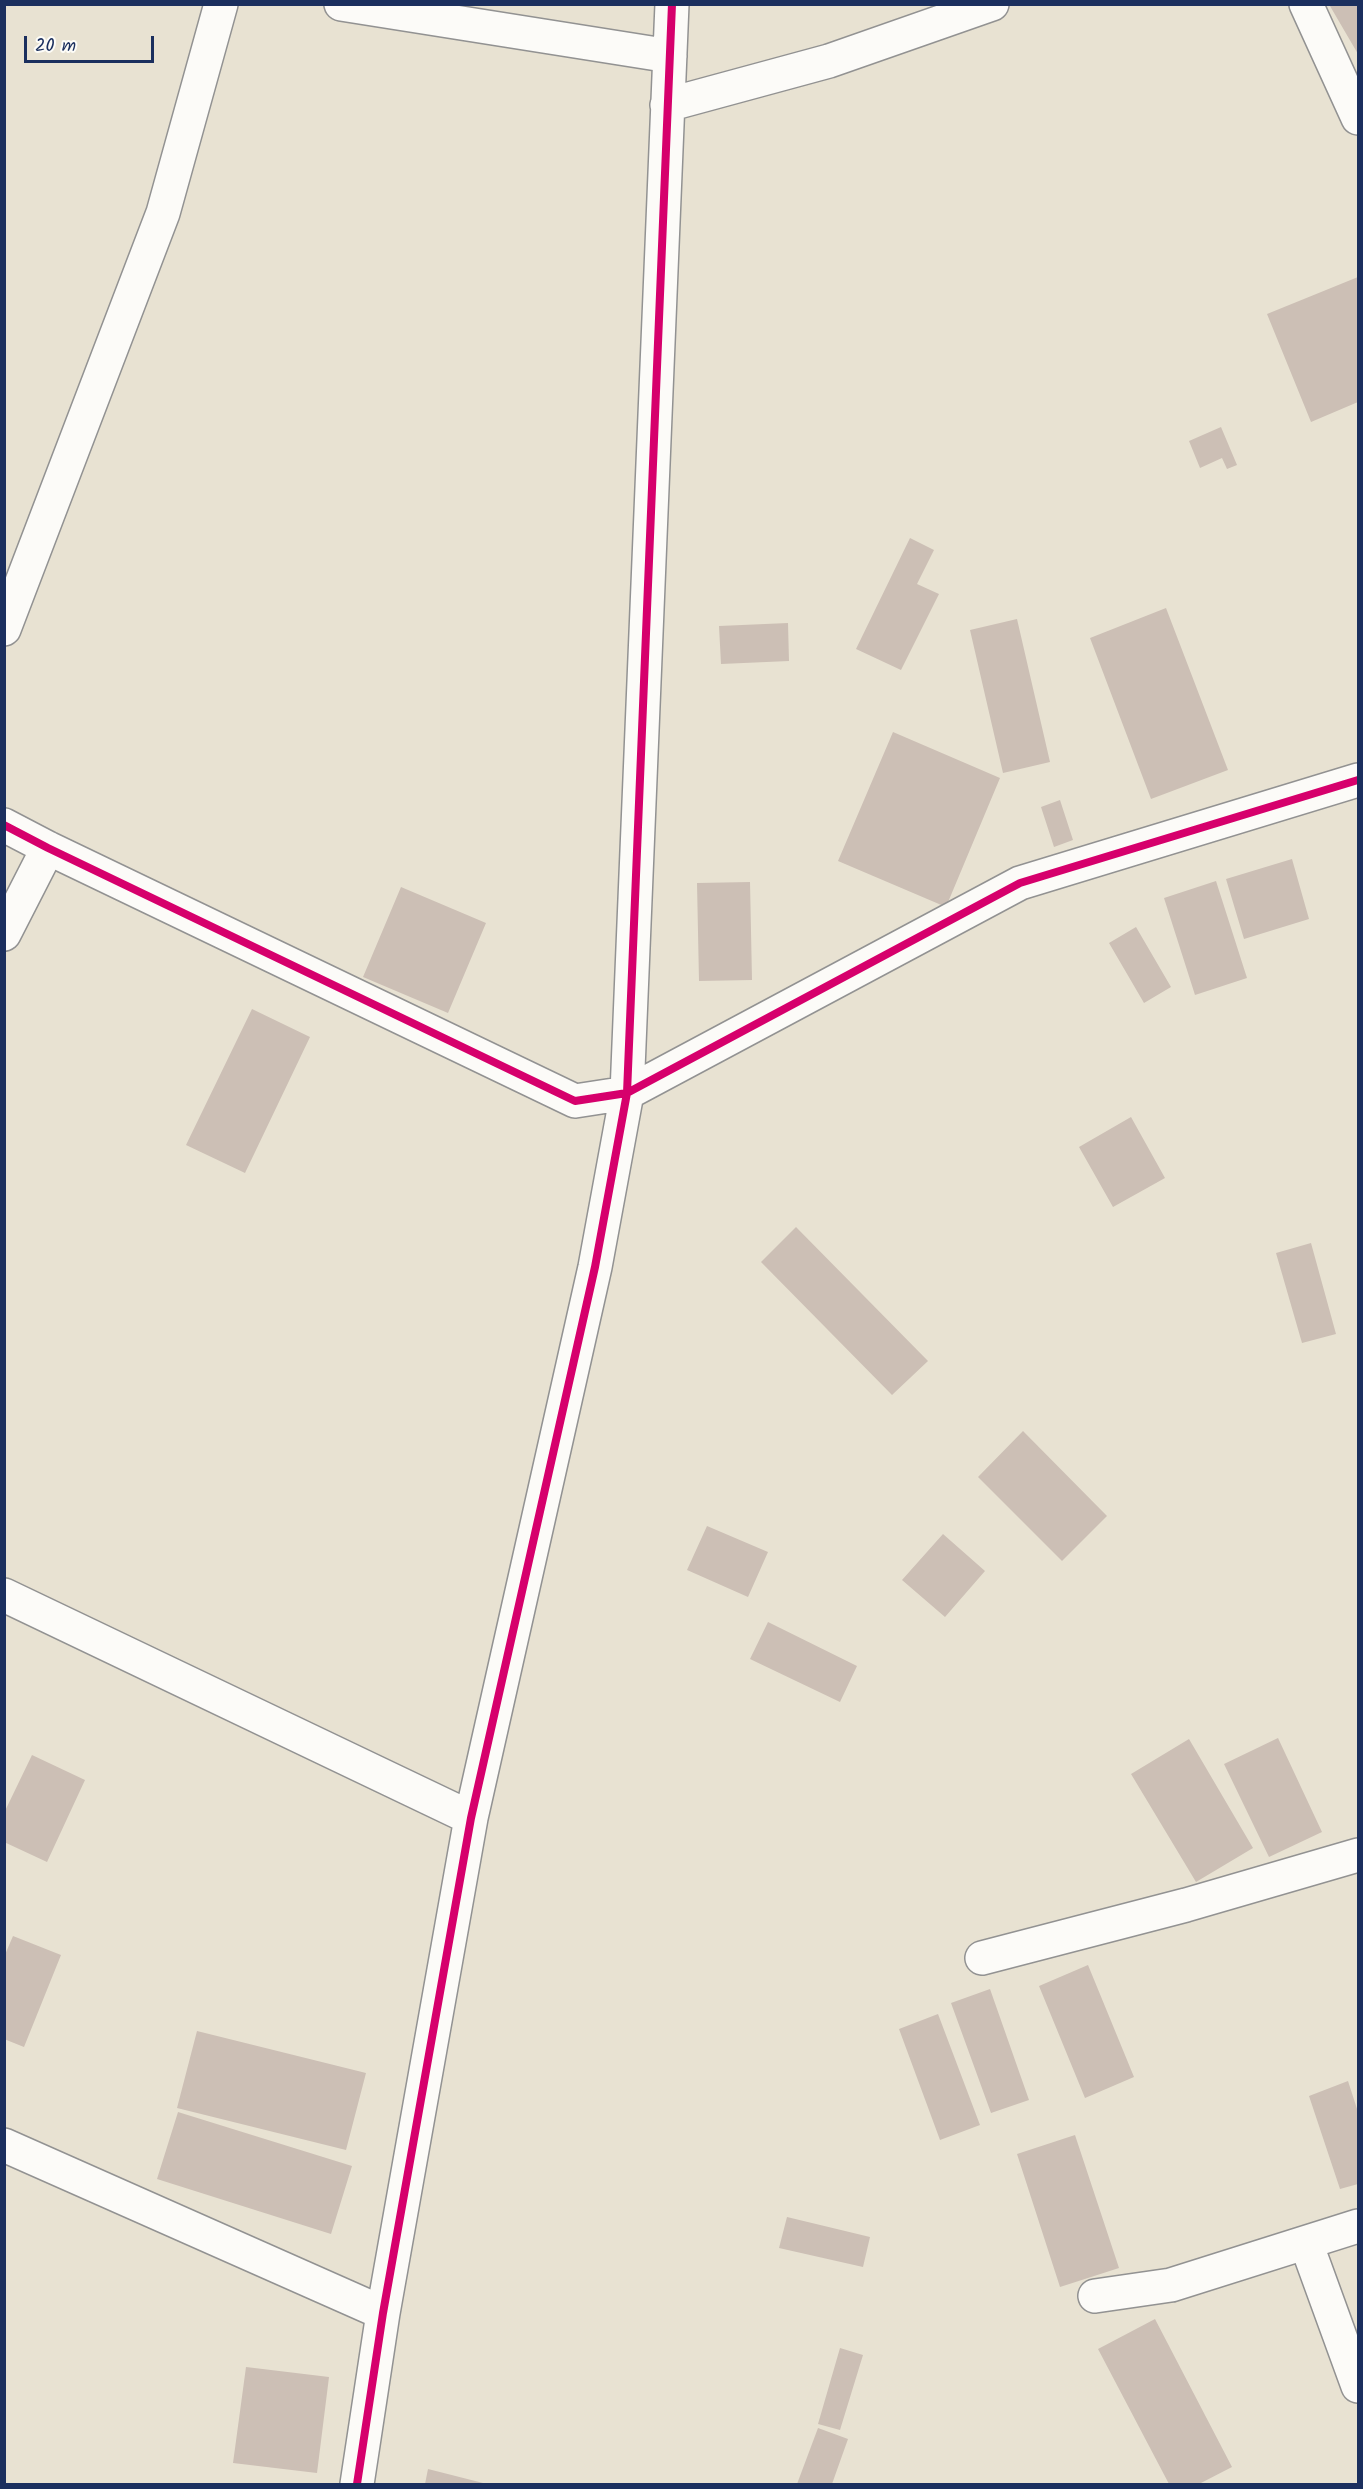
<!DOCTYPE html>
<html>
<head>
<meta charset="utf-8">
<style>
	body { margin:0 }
	#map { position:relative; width:1363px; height:2489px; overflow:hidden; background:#e8e2d2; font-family:Kalam,sans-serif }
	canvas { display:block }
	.frame { position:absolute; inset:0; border:6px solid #1b2f5e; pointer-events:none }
	.scale { position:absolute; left:24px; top:36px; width:130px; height:27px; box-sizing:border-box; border:3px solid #1b2f5e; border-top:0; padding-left:8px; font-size:18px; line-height:21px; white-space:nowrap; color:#1b2f5e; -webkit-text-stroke:4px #fdfcf7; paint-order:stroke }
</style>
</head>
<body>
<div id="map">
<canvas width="1363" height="2489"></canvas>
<div class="frame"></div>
<div class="scale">20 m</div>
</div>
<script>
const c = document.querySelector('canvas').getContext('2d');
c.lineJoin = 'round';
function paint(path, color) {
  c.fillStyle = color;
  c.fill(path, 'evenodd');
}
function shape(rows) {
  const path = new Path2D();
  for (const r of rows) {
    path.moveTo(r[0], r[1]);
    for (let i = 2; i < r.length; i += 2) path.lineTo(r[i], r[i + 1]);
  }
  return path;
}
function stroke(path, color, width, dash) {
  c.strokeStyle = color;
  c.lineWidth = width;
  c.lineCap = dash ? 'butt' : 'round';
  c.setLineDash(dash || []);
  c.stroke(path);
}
const building = shape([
	[1332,4,1358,4,1358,54,1330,6],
	[1358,277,1358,402,1311,422,1267,314],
	[1221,427,1237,465,1227,469,1222,458,1200,468,1189,441],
	[910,538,934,550,917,584,939,594,901,670,856,649],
	[1166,608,1228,770,1151,799,1090,638],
	[1017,619,1050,762,1003,773,970,630],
	[788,623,789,661,721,664,719,626],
	[893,732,1000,778,946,907,838,861],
	[1060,800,1073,840,1054,847,1041,807],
	[1292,859,1309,919,1244,939,1226,879],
	[1216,881,1247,978,1195,995,1164,898],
	[750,882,752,980,699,981,697,883],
	[401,887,486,923,448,1013,363,977],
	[1136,927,1171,987,1144,1003,1109,943],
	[252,1009,310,1037,245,1173,186,1145],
	[1131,1117,1165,1178,1113,1207,1079,1147],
	[796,1227,928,1361,892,1395,761,1262],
	[1311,1243,1336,1334,1302,1343,1276,1253],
	[1023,1431,1107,1516,1062,1561,978,1477],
	[707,1526,768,1552,748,1597,687,1570],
	[943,1534,985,1571,945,1617,902,1580],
	[768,1622,857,1666,840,1702,750,1659],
	[1278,1738,1322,1832,1269,1857,1224,1764],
	[1189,1739,1253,1848,1196,1882,1131,1774],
	[32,1755,85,1780,47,1862,4,1842,4,1813],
	[13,1936,61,1955,24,2047,4,2039,4,1957],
	[1088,1965,1134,2077,1085,2098,1039,1986],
	[990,1989,1029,2100,991,2113,951,2003],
	[938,2014,980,2125,940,2140,899,2029],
	[197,2031,366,2073,346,2150,177,2108],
	[1348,2081,1358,2112,1358,2184,1340,2189,1309,2096],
	[178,2112,352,2166,331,2234,157,2179],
	[1075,2135,1119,2268,1060,2287,1017,2154],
	[787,2217,870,2237,863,2267,779,2248],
	[1155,2319,1232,2467,1199,2484,1169,2484,1098,2349],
	[840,2348,863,2355,840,2430,818,2424],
	[246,2367,329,2377,317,2473,233,2463],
	[818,2428,848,2439,832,2484,797,2484],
	[428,2469,487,2484,425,2484]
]);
const minor = shape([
	[341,4,670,56],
	[1306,4,1358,118],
	[667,105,829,61,992,4],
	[4,629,163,213,221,4],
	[4,825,48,848,575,1101,627,1093,672,4],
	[4,934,48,848],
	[4,1595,471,1818],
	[982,1958,1186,1905,1358,1855],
	[4,2145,383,2313],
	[1306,2243,1358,2386],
	[1095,2296,1171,2285,1358,2226],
	[357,2484,383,2313,471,1818,595,1267,627,1093,1020,883,1358,780]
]);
const cycleway = shape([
	[4,825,48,848,575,1101,627,1093,672,4],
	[357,2484,383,2313,471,1818,595,1267,627,1093,1020,883,1358,780]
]);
paint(building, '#ccbfb5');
stroke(minor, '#929292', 36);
stroke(minor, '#fcfbf8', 33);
stroke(cycleway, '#d6006c', 8);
</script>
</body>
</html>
